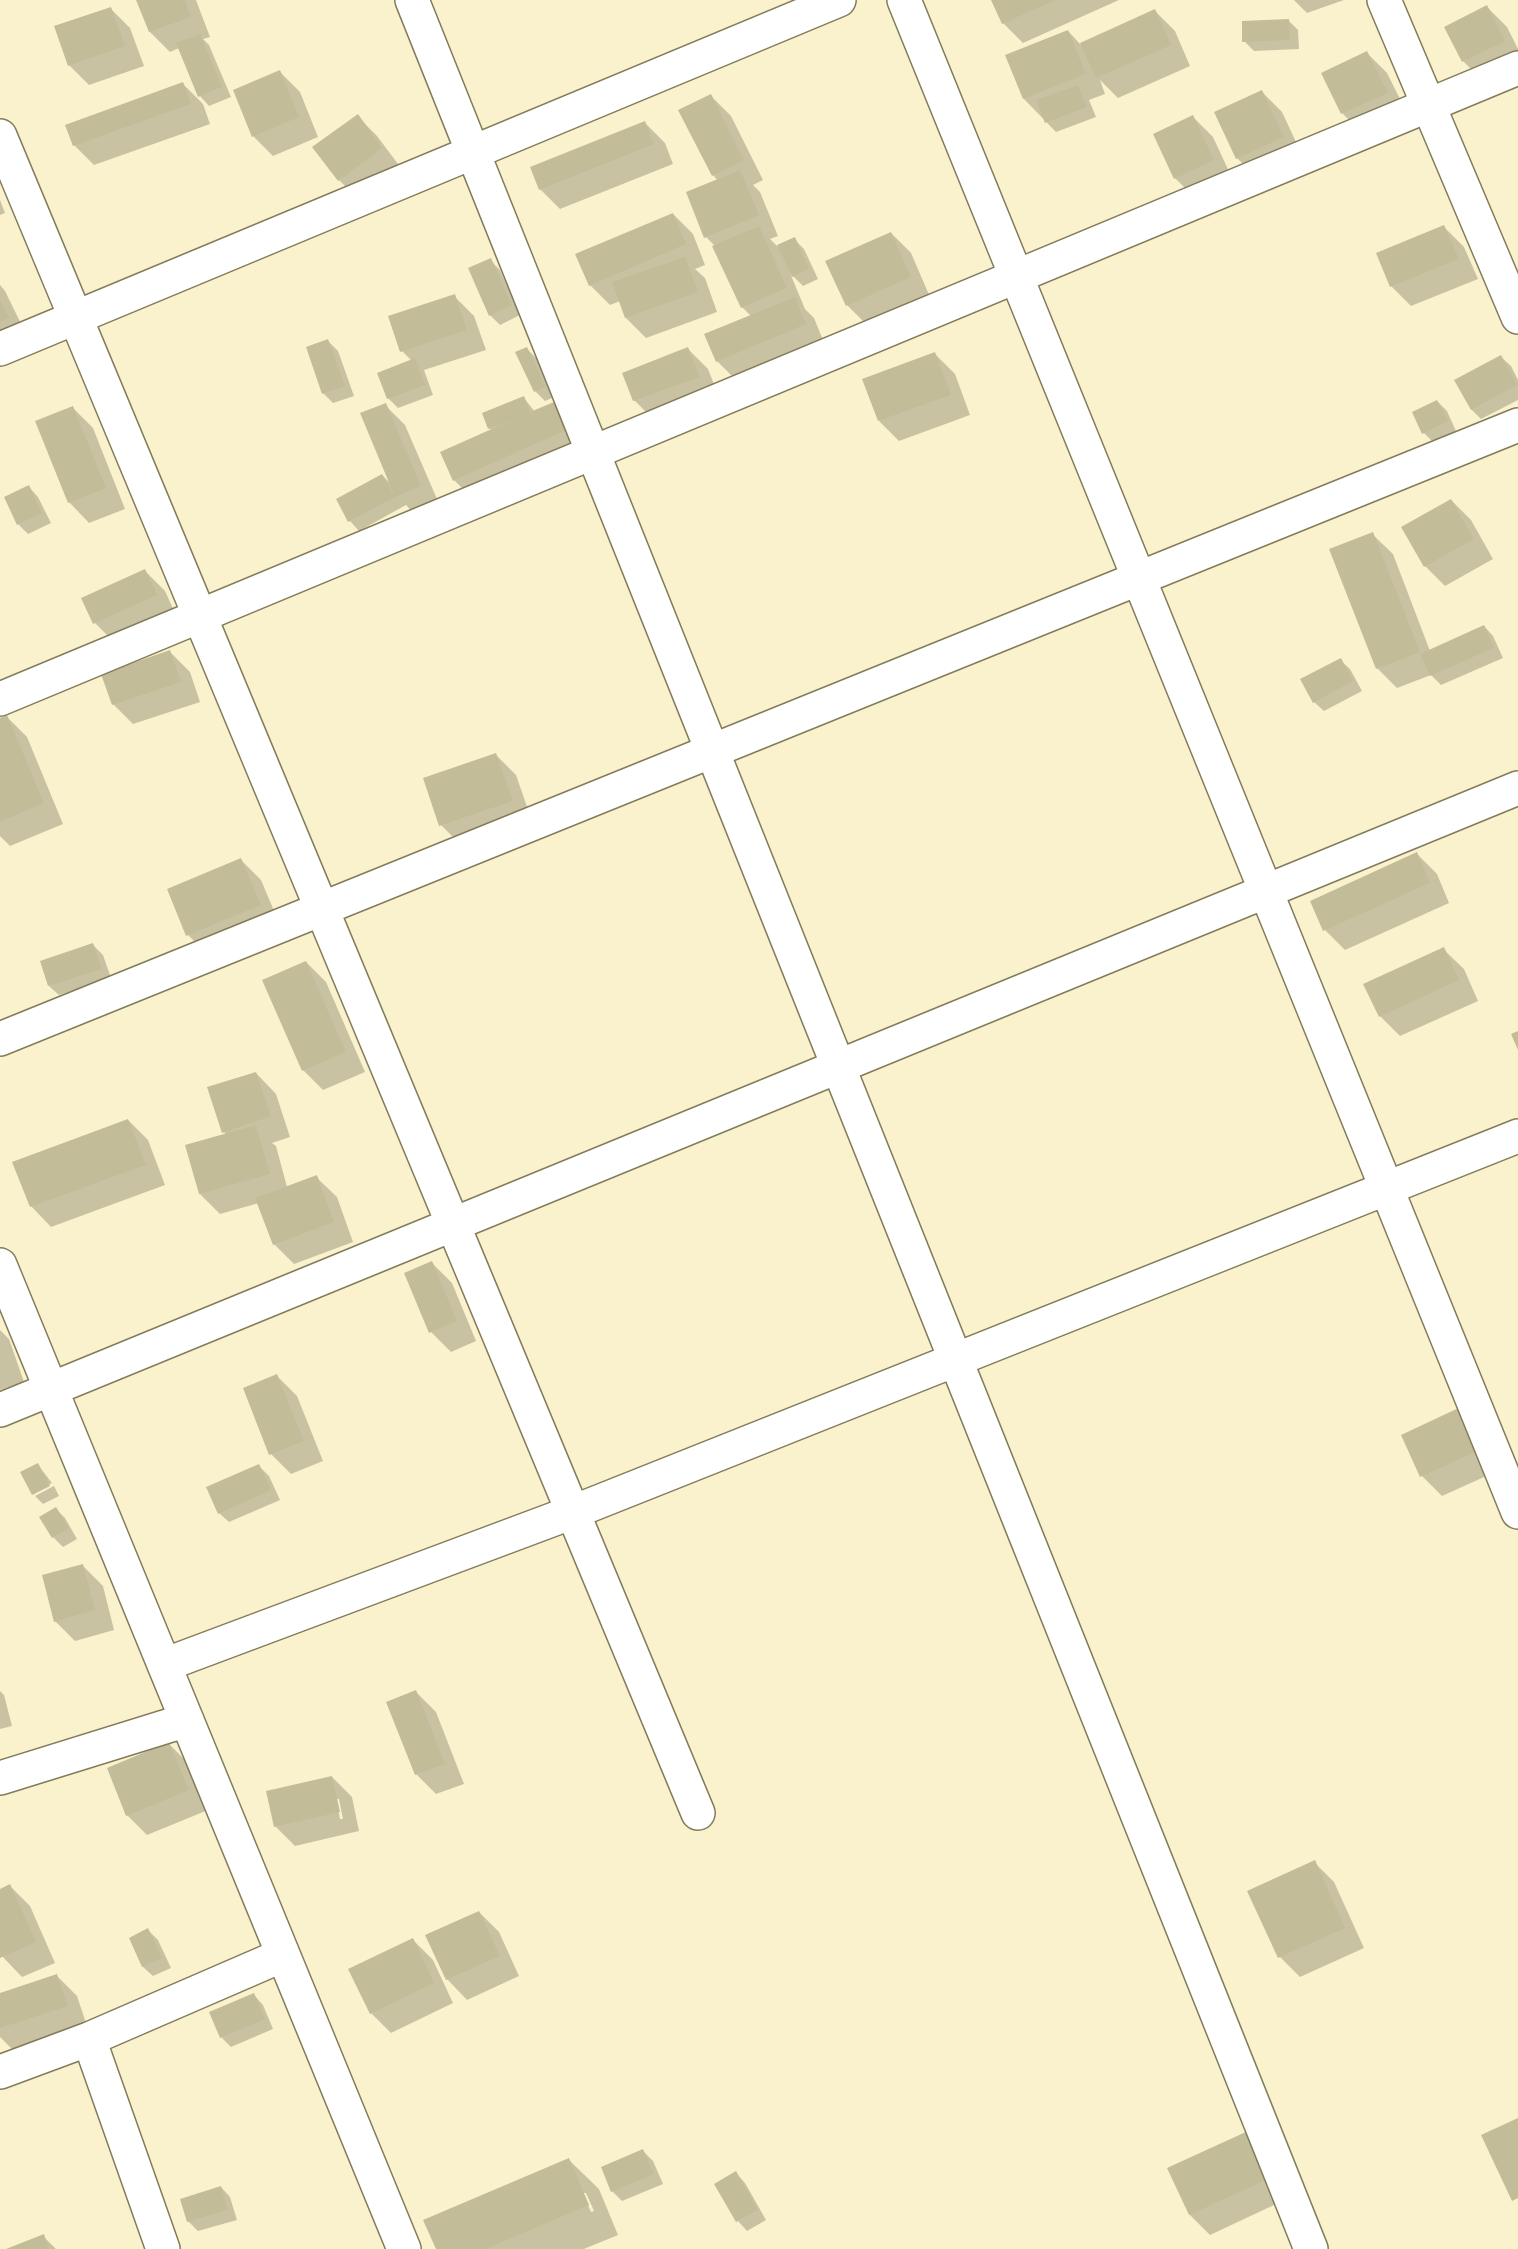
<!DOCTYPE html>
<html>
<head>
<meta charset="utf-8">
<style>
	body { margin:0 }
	canvas { display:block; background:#faf2cc }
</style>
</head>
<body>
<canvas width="1518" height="2249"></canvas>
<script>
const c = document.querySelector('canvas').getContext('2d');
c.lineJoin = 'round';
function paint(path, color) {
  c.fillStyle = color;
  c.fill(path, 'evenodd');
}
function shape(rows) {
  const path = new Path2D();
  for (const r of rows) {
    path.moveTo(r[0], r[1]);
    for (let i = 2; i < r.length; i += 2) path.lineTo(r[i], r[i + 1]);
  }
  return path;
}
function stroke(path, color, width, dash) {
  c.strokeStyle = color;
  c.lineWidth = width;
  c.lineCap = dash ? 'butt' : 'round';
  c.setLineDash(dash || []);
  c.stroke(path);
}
const shadow = shape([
	[138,0,196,0,210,37,203,39,209,45,231,97,209,106,200,96,179,48,170,52,150,32],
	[992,0,1119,0,1023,43,1003,23],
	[1294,0,1344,0,1307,13],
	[1487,7,1507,27,1518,49,1518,64,1483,81,1463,61],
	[110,8,130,28,144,66,89,85,69,65],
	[1155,11,1175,31,1190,66,1118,98,1100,80,1105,94,1089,100,1096,117,1056,132,1024,99,1007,56,1068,31,1081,45],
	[1288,20,1298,30,1299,49,1254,51,1244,41],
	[1367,53,1387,73,1407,113,1363,134,1343,114,1323,74],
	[280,72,300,92,318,137,273,156,253,136],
	[183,84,203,104,210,124,94,165,74,145],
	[1262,92,1282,112,1303,157,1257,178,1237,158],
	[711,96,731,116,763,180,753,185,760,192,778,236,770,239,777,246,794,239,804,249,818,279,803,286,790,273,805,309,814,318,825,345,737,381,717,361,751,316,742,307,715,246,706,237,718,181,713,175],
	[357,116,377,136,401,168,359,200,339,180],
	[1193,117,1213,137,1233,180,1195,198,1175,178],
	[645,123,665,143,673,164,560,209,540,189],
	[0,200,5,213,0,215],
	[673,214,693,234,705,265,695,269,705,278,717,312,646,338,626,318,620,301,610,305,590,285],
	[1444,227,1464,247,1478,279,1411,306,1391,286],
	[891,233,911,253,930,297,867,325,847,305],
	[490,260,500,270,520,315,500,325,490,315],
	[0,285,5,291,28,338,0,351],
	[454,296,474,316,486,350,424,370,433,395,398,408,388,398,412,361,402,351],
	[328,341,338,351,354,396,333,403,323,393],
	[527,349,536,358,554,397,545,401,535,391],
	[688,349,708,369,719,397,654,420,634,400],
	[935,354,955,374,970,415,899,441,879,421],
	[1501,357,1511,366,1518,380,1518,400,1481,419,1472,410,1457,381],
	[524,398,535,412,553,403,573,424,585,450,474,500,454,480,492,431,489,428],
	[1437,401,1447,411,1456,431,1433,442,1424,433],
	[385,405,405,425,440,506,416,516,406,505,359,531,350,521,338,500,382,475,392,485],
	[73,408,93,428,125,509,89,523,69,502],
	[29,487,38,497,51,523,28,534,18,524],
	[1451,500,1471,520,1493,559,1445,586,1425,566],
	[1372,534,1393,554,1430,651,1484,626,1493,636,1503,658,1441,685,1431,675,1397,688,1377,668],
	[145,571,165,591,176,615,115,643,95,623],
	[170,652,190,672,200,702,133,724,113,704],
	[1340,660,1350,669,1362,691,1324,711,1314,702],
	[7,717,27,737,63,824,10,846,0,836,0,720],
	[496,755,516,775,532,821,461,845,441,825],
	[1417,854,1437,874,1449,903,1345,950,1325,930],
	[241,860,261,880,280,925,208,955,188,935],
	[93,945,103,955,111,978,59,995,49,986],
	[1443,949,1464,969,1478,1001,1400,1036,1380,1016],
	[306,962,326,982,365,1072,323,1090,303,1070],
	[256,1073,276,1094,290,1137,272,1143,276,1146,287,1187,316,1177,337,1197,353,1242,294,1264,274,1244,259,1203,220,1214,200,1194,187,1146,226,1135,224,1132],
	[128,1120,148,1140,165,1185,51,1227,31,1206],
	[432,1263,452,1283,476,1341,451,1352,431,1332],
	[0,1330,9,1339,24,1382,0,1390],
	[277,1376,297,1396,323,1461,291,1474,271,1454,244,1389],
	[1465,1407,1504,1468,1442,1496,1422,1476],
	[38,1465,52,1483,35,1492,35,1495,22,1473],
	[259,1466,269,1476,280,1500,229,1522,219,1513],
	[54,1486,59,1496,43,1504,35,1496],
	[56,1509,65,1518,77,1539,63,1547,53,1537],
	[83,1566,103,1586,114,1630,75,1641,55,1621],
	[0,1691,4,1695,12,1726,0,1729],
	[416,1692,436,1712,464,1784,436,1794,416,1774],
	[169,1744,189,1764,208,1810,147,1835,127,1815],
	[332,1777,352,1797,359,1831,295,1846,275,1826],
	[336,1799,339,1799,343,1819,340,1819],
	[1314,1862,1334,1882,1364,1948,1300,1977,1280,1957],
	[10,1886,30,1906,55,1963,22,1977,0,1954,0,1890],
	[479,1912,499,1932,519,1976,467,2000,447,1979,427,1936],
	[148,1930,158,1940,171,1968,153,1976,143,1967,131,1938],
	[413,1940,433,1960,453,2003,391,2033,371,2013],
	[57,1976,77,1996,87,2026,13,2050,0,2037,0,1995],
	[254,1995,263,2005,273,2029,231,2047,221,2037],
	[1247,2133,1289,2198,1210,2235,1190,2215,1169,2169],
	[643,2151,653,2161,663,2184,622,2201,612,2191],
	[569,2160,599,2189,618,2235,584,2249,438,2249],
	[583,2193,586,2193,594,2211,591,2212],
	[736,2173,745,2183,766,2220,747,2231,738,2221,716,2185],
	[221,2187,230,2197,237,2220,198,2231,188,2221],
	[43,2236,56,2249,9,2249]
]);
const building = shape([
	[136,0,185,0,191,17,149,32],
	[991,0,1056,0,1002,24],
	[1487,5,1505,41,1462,62,1444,27],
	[111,7,125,46,68,66,54,26],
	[1155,9,1171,45,1096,78,1080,43],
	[1289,19,1290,40,1242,42,1242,21],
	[1068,30,1086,74,1023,99,1005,55],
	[200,34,222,87,198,97,176,43],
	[1367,51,1388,93,1341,114,1321,73],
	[280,70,299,117,252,137,233,90],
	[183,82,191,104,73,146,65,125],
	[1078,85,1087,107,1045,123,1036,100],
	[1262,90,1284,137,1236,159,1214,112],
	[711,94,744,160,712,176,678,110],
	[358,114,382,148,338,181,312,147],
	[1193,115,1214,160,1174,179,1153,134],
	[645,121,654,144,539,190,530,167],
	[740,170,759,215,704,238,686,192],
	[673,213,686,244,589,286,575,254],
	[1444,225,1459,259,1390,287,1376,253],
	[759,226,787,288,741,308,712,246],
	[891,232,911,277,846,306,825,261],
	[795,237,809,269,792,277,777,245],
	[685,257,698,292,625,318,612,282],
	[491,258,512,305,489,316,468,268],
	[455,294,467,330,400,352,388,316],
	[795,297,806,324,716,362,704,334],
	[0,299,9,318,0,322],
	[328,339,345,386,322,394,306,347],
	[527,347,546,387,534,392,515,352],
	[688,347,700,377,633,401,622,373],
	[935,352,951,395,878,421,862,379],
	[1501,355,1517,385,1471,410,1454,380],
	[415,358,425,385,387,399,377,373],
	[524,396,530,412,554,402,566,430,453,481,440,452,521,416,488,429,482,413],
	[1437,400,1448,421,1422,434,1412,412],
	[386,403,421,486,395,497,360,413],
	[73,406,106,488,68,503,35,421],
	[382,474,395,497,348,522,336,499],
	[29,485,42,513,17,525,4,497],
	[1451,499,1474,539,1424,567,1401,527],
	[1373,532,1420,652,1376,669,1329,549],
	[145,569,157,595,93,624,81,598],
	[1484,625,1494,648,1430,676,1420,654],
	[170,650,181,682,112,705,101,674],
	[1341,658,1353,681,1313,703,1300,679],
	[7,715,44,803,0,822,0,718],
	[496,753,513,801,439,826,423,778],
	[1417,852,1430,883,1323,931,1310,901],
	[241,858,261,905,186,936,167,889],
	[93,943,102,969,48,986,40,961],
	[1444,947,1459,980,1379,1017,1363,984],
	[306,961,346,1052,302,1071,262,980],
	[1518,1031,1518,1050,1511,1034],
	[256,1072,271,1116,222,1133,207,1087],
	[128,1119,146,1165,30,1207,12,1162],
	[256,1125,270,1174,199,1194,185,1145],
	[317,1175,334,1222,273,1245,255,1198],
	[432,1261,457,1321,429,1333,404,1273],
	[277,1374,304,1441,269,1455,243,1388],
	[1465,1405,1485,1448,1420,1477,1401,1435],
	[38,1463,50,1486,32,1495,20,1472],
	[259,1464,271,1490,218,1514,206,1487],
	[56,1507,69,1528,52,1538,39,1517],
	[83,1564,95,1610,54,1622,42,1575],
	[416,1690,445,1764,415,1775,386,1702],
	[169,1742,189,1790,126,1816,107,1768],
	[332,1776,340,1812,274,1827,266,1791],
	[1315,1860,1345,1928,1278,1958,1247,1891],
	[10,1884,36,1942,0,1958,0,1889],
	[479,1911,500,1956,446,1980,425,1935],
	[148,1928,162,1958,142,1967,129,1938],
	[413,1938,434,1983,370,2014,348,1969],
	[57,1974,68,2006,0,2028,0,1993],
	[254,1993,265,2019,220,2038,209,2012],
	[1518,2118,1518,2198,1512,2201,1481,2135],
	[1248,2131,1270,2178,1189,2215,1167,2168],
	[643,2149,654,2174,611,2192,601,2167],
	[569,2158,589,2205,486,2249,436,2249,423,2220],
	[736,2171,758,2210,736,2222,714,2184],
	[221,2186,228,2210,187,2222,180,2199],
	[44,2234,49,2249,6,2249]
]);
const minor = shape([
	[412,0,1311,2249],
	[904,0,1518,1512],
	[1384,0,1518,317],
	[0,136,698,1813],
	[0,349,839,0],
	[0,699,1518,68],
	[0,1039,1518,425],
	[0,1265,404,2249],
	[0,1410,1518,788],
	[164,1665,573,1512,1518,1136],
	[0,1778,187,1720],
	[89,2039,163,2249],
	[0,2072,89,2039,283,1955]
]);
paint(shadow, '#0003');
paint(building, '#c3bc98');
stroke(minor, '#837c5a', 36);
stroke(minor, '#fff', 33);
</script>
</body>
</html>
